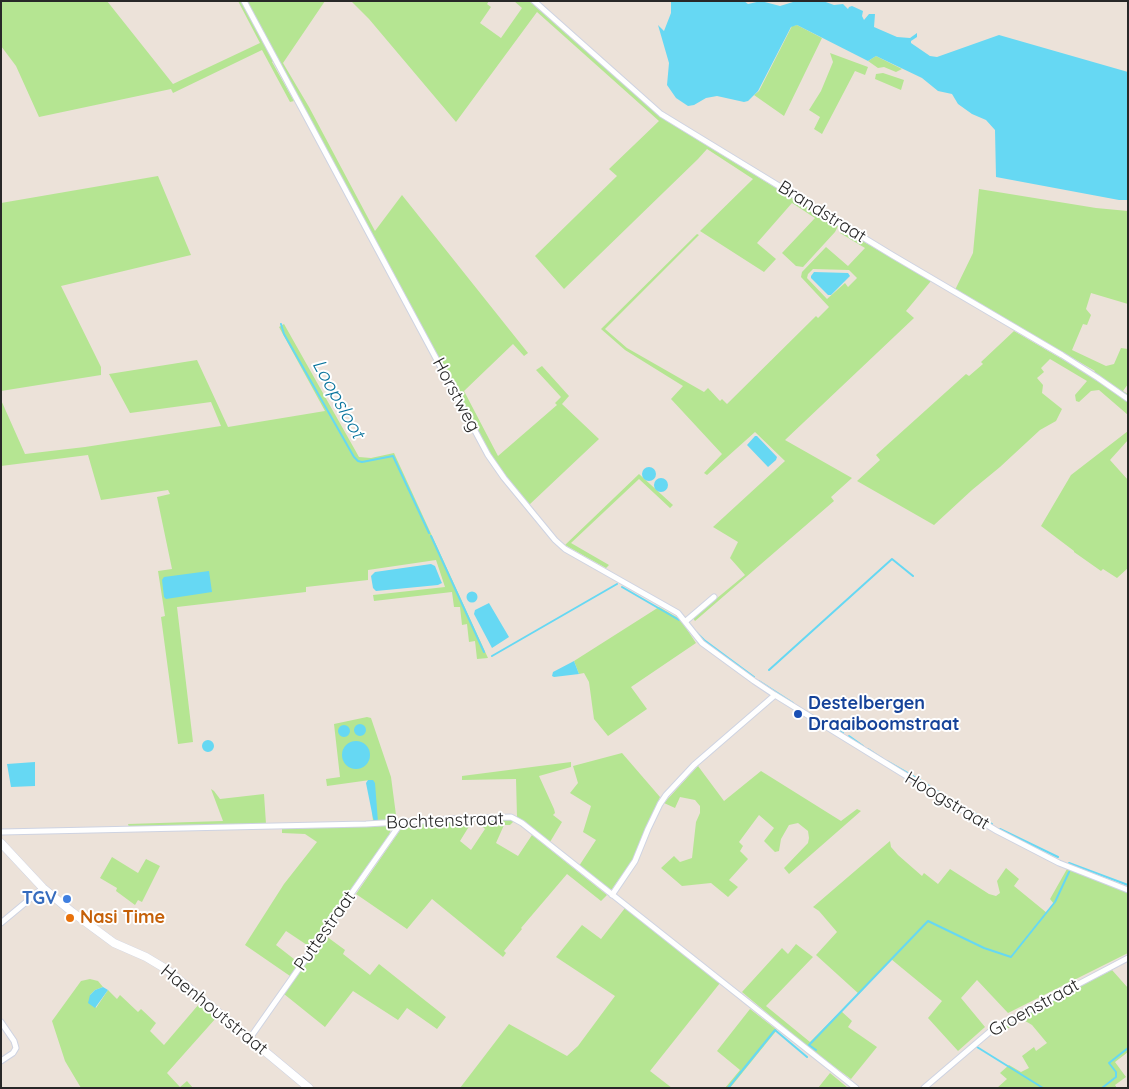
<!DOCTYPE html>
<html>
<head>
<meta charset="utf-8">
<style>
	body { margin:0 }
	#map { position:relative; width:1129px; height:1089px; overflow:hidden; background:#ece2d9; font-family:Quicksand,sans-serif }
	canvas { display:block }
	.frame { position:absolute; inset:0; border:2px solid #282828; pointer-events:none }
</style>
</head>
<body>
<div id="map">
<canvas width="1129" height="1089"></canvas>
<div class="frame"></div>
</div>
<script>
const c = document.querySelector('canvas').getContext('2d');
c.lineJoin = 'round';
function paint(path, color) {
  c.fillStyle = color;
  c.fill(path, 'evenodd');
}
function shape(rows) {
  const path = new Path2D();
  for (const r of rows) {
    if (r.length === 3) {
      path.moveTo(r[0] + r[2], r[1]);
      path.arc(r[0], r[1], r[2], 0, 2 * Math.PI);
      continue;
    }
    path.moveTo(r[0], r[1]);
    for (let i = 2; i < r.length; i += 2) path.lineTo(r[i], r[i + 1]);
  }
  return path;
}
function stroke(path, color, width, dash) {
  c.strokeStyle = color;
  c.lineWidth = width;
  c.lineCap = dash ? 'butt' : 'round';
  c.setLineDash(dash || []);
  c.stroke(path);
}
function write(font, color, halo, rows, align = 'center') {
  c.font = font + ' Quicksand,sans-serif';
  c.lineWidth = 4;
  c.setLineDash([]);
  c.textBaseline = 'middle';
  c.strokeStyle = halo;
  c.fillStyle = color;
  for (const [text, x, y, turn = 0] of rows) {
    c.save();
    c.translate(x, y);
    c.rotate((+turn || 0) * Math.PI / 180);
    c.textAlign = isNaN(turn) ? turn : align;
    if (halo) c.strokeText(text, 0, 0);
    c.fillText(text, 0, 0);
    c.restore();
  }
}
const green = shape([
	[1,1,107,1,173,84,260,43,238,1,325,1,283,63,309,107,375,231,402,195,528,353,524,356,513,344,464,391,498,456,557,405,555,403,561,397,536,370,542,366,569,396,562,404,599,439,529,505,501,471,493,459,277,59,272,62,294,101,290,102,262,50,173,93,171,89,39,117,16,66,1,46],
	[351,1,489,1,487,4,491,7,480,23,501,38,522,8,514,1,529,1,662,118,836,225,838,226,835,232,803,267,796,266,782,253,815,218,792,203,757,243,776,259,764,272,700,231,753,179,707,149,698,159,564,289,535,256,617,176,609,169,659,121,537,12,456,122,369,19],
	[797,25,822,38,784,116,754,95,759,91,792,26],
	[830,53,868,67,865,75,855,71,822,134,814,129,820,117,809,110,821,91,833,62],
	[876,56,902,69,896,72,884,67,878,68,868,61],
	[883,73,904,80,901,90,875,79,876,74],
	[158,176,191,255,61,286,101,367,101,375,1,391,1,203],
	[979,189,1096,208,1128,211,1128,304,1091,293,1086,309,1091,315,1087,325,1083,324,1072,350,1106,366,1114,364,1121,348,1128,349,1128,384,1123,391,1128,394,1128,415,1099,390,1091,391,1079,402,1076,401,1075,395,1087,381,1050,359,1041,368,1044,372,1037,378,1043,385,1042,393,1062,409,1056,421,1040,430,1000,467,972,490,934,525,857,481,880,460,876,455,966,374,969,376,983,364,981,362,1014,331,1091,376,1095,371,955,290,973,253],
	[842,229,931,281,906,311,914,318,785,440,852,478,831,497,834,501,695,621,693,618,745,575,730,558,738,542,713,527,785,461,755,432,707,475,704,473,722,454,671,399,683,386,625,350,601,329,697,234,699,235,605,329,627,348,704,392,708,388,720,401,722,399,727,404,816,316,818,318,829,307,801,277,802,272,826,247,848,266,865,248,840,233],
	[813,269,849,270,857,278,848,287,845,283,827,299,807,278,808,274],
	[284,324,359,457,371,458,394,453,488,658,477,659,475,641,469,642,467,624,462,625,460,607,454,607,452,592,374,601,373,595,445,587,436,560,368,570,368,580,306,587,306,592,177,607,193,742,178,744,161,617,165,616,158,571,172,569,157,497,170,494,168,490,101,500,88,455,1,466,1,400,25,454,85,447,221,426,211,402,130,413,109,374,197,360,228,427,325,411,279,327],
	[1128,431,1128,440,1110,460,1128,480,1128,568,1117,578,1103,569,1101,571,1074,552,1074,551,1041,526,1071,475],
	[639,474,673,505,670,508,639,479,571,543,609,565,606,568,565,545],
	[659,607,680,619,696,643,631,687,647,709,608,736,594,719,589,682,584,673,579,674,574,661],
	[367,717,371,718,391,777,396,815,396,818,393,821,373,822,370,780,327,786,326,779,340,777,334,724],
	[622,753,660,797,633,860,614,886,612,889,607,889,579,866,596,840,583,832,591,806,570,793,578,783,573,766],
	[571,762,571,767,539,776,554,809,555,813,553,815,562,822,550,842,517,817,516,779,462,780,462,776],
	[698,766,724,801,761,771,841,821,857,809,861,811,789,874,784,868,808,843,809,838,808,831,798,823,789,825,781,839,779,851,775,852,764,841,774,828,759,815,739,842,743,846,740,851,748,859,729,880,738,887,728,897,711,883,682,886,661,868,674,856,680,862,692,858,696,822,700,813,700,806,695,800,680,797,675,808,664,803],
	[211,789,214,791,220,799,264,794,266,824,129,827,128,824,223,821],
	[509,819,514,821,510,825,504,825,496,843,518,856,532,835,607,895,601,901,567,874,521,928,522,929,504,951,506,953,503,957,432,899,407,929,356,894,403,826,411,824,473,820,460,841,471,850,485,829,483,827,486,820],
	[386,826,391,829,389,835,310,947,286,931,276,945,299,963,290,976,245,945,284,884,317,842,305,834,282,833,282,829],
	[890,841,891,847,898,855,922,876,924,873,938,884,950,869,989,894,996,896,1000,893,997,881,1006,868,1019,879,1014,886,1047,913,1054,904,1050,899,1067,869,1128,892,1128,953,1008,1013,977,980,961,998,985,1027,958,1051,928,1018,942,1001,891,959,859,994,816,955,837,932,819,911,813,907],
	[112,857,138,873,146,859,160,866,142,902,138,900,135,905,116,891,117,888,100,878],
	[625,908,720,983,650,1071,672,1088,460,1088,509,1024,567,1056,578,1046,615,996,556,957,582,925,601,939],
	[326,936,345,950,343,954,370,975,379,964,446,1017,437,1029,407,1008,398,1020,353,991,325,1027,284,994],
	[796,944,813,957,766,1006,810,1042,841,1011,852,1021,848,1027,877,1047,851,1079,809,1048,742,992,782,948,788,954],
	[1112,970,1128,988,1128,1052,1115,1062,1126,1077,1115,1085,1117,1088,997,1088,1007,1079,1000,1073,1009,1065,1021,1072,1029,1068,1022,1056,1034,1047,1036,1051,1047,1043,1032,1025,1027,1022,1021,1020,1004,1031,1000,1031,998,1028],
	[90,979,98,981,103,987,95,990,90,995,96,1008,108,990,117,999,120,995,138,1012,141,1009,156,1023,150,1031,164,1045,199,1004,216,1018,167,1073,180,1087,187,1081,193,1088,81,1088,65,1061,52,1021,81,981],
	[750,1009,777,1030,730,1088,725,1088,740,1070,717,1051],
	[830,1073,848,1088,818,1088]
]);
const water = shape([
	[671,1,744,1,748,4,761,1,780,6,793,2,823,1,834,5,843,4,848,9,849,7,852,6,863,11,862,16,864,20,869,14,875,14,874,27,897,37,910,38,917,33,917,37,911,41,911,43,930,56,937,57,999,35,1128,72,1128,200,1119,200,996,177,995,130,986,120,972,114,958,104,952,94,938,91,922,78,876,56,868,61,797,25,791,27,758,91,748,101,744,102,717,96,706,98,694,105,688,106,676,98,667,85,669,63,658,25,664,31,671,13],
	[814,272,848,273,850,276,831,295,828,295,811,278,811,276],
	[755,436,757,436,777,457,776,460,768,467,747,445],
	[649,474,7],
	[661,485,7],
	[431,564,435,566,441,581,442,583,438,585,376,591,373,588,371,576,375,572],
	[209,571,212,592,166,599,164,597,162,580,164,577],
	[472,597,5.5],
	[489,603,509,637,492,648,474,614,475,610],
	[574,661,579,674,554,677,552,676,553,672],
	[360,730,6],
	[344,731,6],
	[208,746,6],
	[356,755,14],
	[35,762,35,786,11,787,7,764],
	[368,780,373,780,375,783,378,822,375,822,373,818,366,783],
	[103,987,108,990,95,1008,88,1003,90,995,95,990]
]);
const stream = shape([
	[281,324,284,334,354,457,358,461,362,462,393,456,429,533],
	[431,536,484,652],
	[622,587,679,620],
	[696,632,704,640,754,677],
	[492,656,617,584],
	[769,670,892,559,913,576],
	[759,681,793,703],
	[803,710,820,720],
	[825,722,843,733],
	[849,736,863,746],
	[868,749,883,759],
	[887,761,920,780],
	[926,784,963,807],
	[969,810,992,824],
	[1000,829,1058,857],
	[1069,863,1128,885],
	[977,1047,1043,1088],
	[816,1050,809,1045,928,921,984,948,1011,957,1055,902,1069,872],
	[728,1088,775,1030,807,1057],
	[1102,1088,1116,1077,1116,1072,1109,1063,1128,1048]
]);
const street = shape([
	[244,1,488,455,504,478,555,540,565,549,678,613,702,643,754,681,775,695,900,772,997,831,1059,863,1128,890],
	[534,1,661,114,892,255,1062,355,1098,378,1128,399],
	[686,621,714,597],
	[1,832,366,824,451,819,511,817,522,823,856,1088],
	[612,895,635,861,648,829,660,804,666,795,694,765,775,695],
	[1,923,43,888],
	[1,1022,14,1041,16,1048,13,1053,1,1061],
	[250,1038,401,823],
	[924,1088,993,1029,1128,958]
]);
const secondary = shape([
	[1,843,43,888,72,912,114,943,146,957,166,969,309,1088]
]);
const markers = [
	[798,714,5,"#1a4fb4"],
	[67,899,5,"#3f7fe0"],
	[70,918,5,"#e8710a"]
];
const streetNames = [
	["Brandstraat",822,212,32],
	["Horstweg",456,395,62],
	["Hoogstraat",947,801,31],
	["Bochtenstraat",445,821,-2],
	["Puttestraat",325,931,-55],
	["Groenstraat",1034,1008,-29],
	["Haenhoutstraat",214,1010,39]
];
const transitNames = [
	["Destelbergen",808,704],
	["Draaiboomstraat",808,725]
];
const shopNames = [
	["TGV",57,899]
];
const foodNames = [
	["Nasi Time",80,918]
];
const waterNames = [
	["Loopsloot",338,399,61]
];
paint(green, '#b5e592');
paint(water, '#66d8f3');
stroke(stream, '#66d8f3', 2);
stroke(street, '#ced3e2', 7);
stroke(secondary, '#ced3e2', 9);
stroke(street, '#fff', 5);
stroke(secondary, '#fff', 8);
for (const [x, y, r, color] of markers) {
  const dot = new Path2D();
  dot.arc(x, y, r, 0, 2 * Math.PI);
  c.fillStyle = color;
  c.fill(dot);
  stroke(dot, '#fff', 2);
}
write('18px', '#282828', '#fff', streetNames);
write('bold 18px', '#164399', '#fff', transitNames, 'left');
write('bold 18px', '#366cbe', '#fff', shopNames, 'right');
write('bold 18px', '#c56008', '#fff', foodNames, 'left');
write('italic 19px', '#08749d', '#fff', waterNames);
</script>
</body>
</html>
